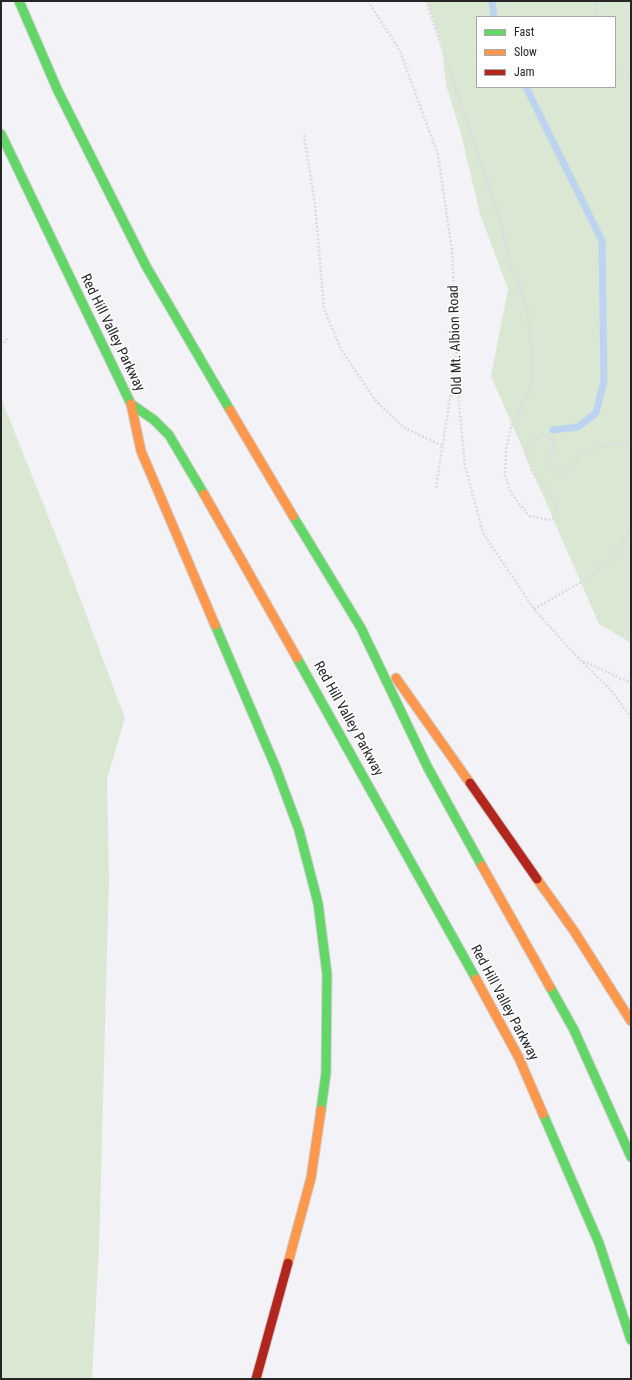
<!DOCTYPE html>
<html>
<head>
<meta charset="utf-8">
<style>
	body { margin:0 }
	#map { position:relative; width:632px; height:1380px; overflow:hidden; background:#f3f3f7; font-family:"Roboto Condensed",sans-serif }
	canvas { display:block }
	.frame { position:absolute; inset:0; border:2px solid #262629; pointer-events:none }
	.legend { position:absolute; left:476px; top:16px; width:140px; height:72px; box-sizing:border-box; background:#fff; border:1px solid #a8a8a9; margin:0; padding:5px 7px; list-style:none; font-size:12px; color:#262629 }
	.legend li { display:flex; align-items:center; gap:8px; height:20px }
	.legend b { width:20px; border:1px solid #a8a8a9 }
</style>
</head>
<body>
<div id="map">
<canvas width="632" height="1380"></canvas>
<div class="frame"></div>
<ul class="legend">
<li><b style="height:5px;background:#63d668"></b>Fast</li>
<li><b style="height:5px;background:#ff974d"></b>Slow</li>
<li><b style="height:5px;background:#b3261e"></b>Jam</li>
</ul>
</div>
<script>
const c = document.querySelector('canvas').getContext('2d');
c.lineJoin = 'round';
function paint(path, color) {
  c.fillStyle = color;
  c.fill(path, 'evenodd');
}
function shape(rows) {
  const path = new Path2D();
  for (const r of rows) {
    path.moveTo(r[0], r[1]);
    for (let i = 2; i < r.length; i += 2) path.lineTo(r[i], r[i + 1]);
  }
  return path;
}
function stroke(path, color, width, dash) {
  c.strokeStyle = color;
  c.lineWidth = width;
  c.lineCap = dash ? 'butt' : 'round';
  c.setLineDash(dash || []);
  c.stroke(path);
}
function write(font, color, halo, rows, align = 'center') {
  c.font = font + ' "Roboto Condensed",sans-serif';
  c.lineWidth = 3;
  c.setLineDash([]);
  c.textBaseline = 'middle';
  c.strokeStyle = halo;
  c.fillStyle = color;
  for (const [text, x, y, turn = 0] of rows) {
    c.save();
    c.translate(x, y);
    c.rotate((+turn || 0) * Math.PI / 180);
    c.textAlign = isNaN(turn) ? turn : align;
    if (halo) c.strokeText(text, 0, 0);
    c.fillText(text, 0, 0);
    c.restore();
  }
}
const green = shape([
	[427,1,631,1,631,643,599,624,491,376,508,289,480,214,460,130,446,85,442,47],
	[477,17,615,17,615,87,477,87],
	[1,398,68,566,125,718,107,779,109,880,99,1248,92,1379,1,1379]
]);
const stream = shape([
	[492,1,494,17],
	[526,87,602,241,604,381,596,413,578,427,553,430]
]);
const path = shape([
	[368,1,400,51,438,155,452,250,459,404,465,466,483,533,534,609,580,660,611,690,631,718],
	[426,1,501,223,509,260,527,307,531,349,531,388,511,427,506,450,505,476,511,493,529,516,550,520,558,515,559,513,543,484,534,476,526,456,531,442,544,434,554,440,553,451,549,455,550,462,561,476,585,451,609,445,631,442],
	[596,17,595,11,598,1],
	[615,68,631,78],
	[304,135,315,205,324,309,341,349,375,400,403,427,442,446],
	[1,346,8,338],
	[436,488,456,359],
	[534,609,590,577,613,556,631,531],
	[583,661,631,683]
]);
const fast = shape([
	[19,1,58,91,146,266,230,410],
	[1,134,131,404,154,420,169,435,204,494],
	[293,516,361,628,428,768,482,866],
	[215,625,276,768,299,830,318,903,327,974,326,1073,321,1110],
	[297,658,476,979],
	[550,987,574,1030,631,1157],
	[543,1114,599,1243,631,1340]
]);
const slow = shape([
	[131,404,141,451,215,625],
	[230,410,293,516],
	[204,494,297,658],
	[396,678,470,783],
	[482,866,550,987],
	[537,879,574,931,631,1021],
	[476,979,519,1058,543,1114],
	[288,1263,311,1178,321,1110]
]);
const jam = shape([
	[470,783,537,879],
	[256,1379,288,1263]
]);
const streetNames = [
	["Red Hill Valley Parkway",112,333,64],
	["Old Mt. Albion Road",456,340,-92],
	["Red Hill Valley Parkway",348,719,61],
	["Red Hill Valley Parkway",504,1003,62]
];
paint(green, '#dae7d3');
stroke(stream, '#bdd4f1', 7);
stroke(fast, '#d0d0d1', 11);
stroke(slow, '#d0d0d1', 11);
stroke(jam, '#d0d0d1', 11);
stroke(path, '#dbdbdc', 2.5, [2, 2]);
stroke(fast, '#63d668', 9);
stroke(slow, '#ff974d', 9);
stroke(jam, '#b3261e', 9);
write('14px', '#262629', '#fff', streetNames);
</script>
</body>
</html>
